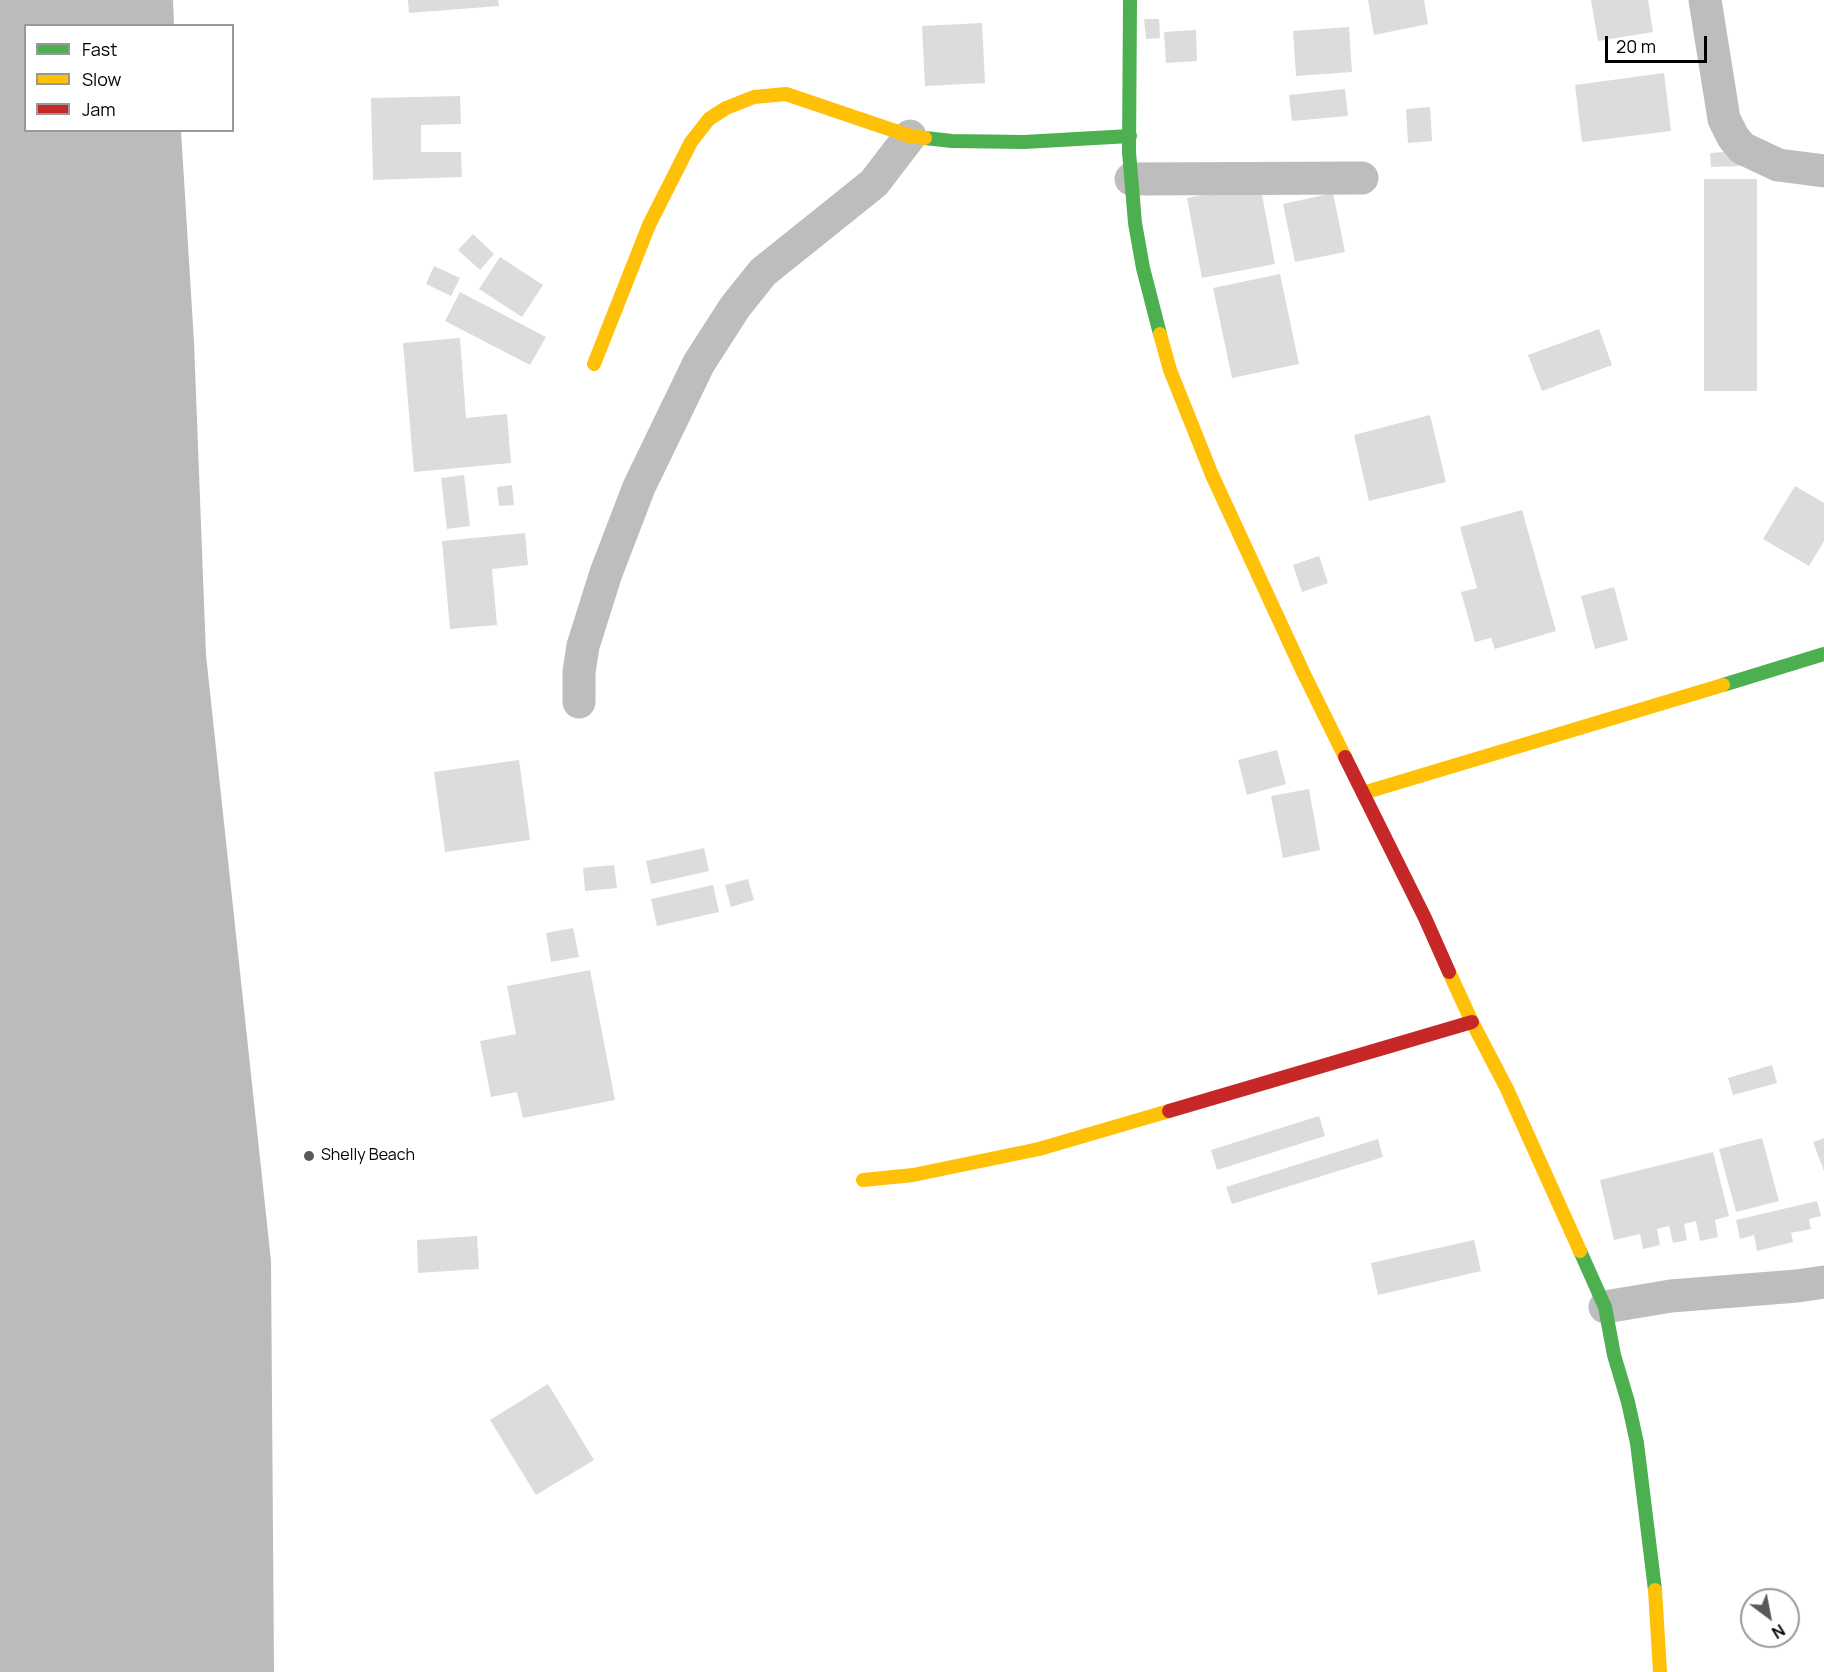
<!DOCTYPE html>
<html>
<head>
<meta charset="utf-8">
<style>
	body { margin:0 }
	#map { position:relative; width:1824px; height:1672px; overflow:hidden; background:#fff; font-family:Manrope,sans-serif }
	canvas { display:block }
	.legend { position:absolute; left:24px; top:24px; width:210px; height:108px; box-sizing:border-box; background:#fff; border:2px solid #999; margin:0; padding:8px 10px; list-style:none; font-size:18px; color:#000 }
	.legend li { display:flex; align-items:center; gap:12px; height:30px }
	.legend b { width:30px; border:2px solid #999 }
	.north { position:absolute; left:1740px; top:1588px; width:60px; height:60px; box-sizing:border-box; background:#fff; border:2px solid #999; border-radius:50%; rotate:148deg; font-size:16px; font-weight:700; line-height:24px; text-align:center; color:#000 }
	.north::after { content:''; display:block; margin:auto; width:21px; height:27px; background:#595959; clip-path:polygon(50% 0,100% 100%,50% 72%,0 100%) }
	.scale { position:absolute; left:1605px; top:36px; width:102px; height:27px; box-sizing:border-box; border:3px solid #000; border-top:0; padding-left:8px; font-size:18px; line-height:21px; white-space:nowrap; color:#000; -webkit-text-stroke:4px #fff; paint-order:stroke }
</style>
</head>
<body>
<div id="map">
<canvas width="1824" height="1672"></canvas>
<ul class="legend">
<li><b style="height:8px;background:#4caf50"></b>Fast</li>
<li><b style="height:8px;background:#ffc107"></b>Slow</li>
<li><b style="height:8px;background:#c62828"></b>Jam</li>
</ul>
<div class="north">N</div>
<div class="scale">20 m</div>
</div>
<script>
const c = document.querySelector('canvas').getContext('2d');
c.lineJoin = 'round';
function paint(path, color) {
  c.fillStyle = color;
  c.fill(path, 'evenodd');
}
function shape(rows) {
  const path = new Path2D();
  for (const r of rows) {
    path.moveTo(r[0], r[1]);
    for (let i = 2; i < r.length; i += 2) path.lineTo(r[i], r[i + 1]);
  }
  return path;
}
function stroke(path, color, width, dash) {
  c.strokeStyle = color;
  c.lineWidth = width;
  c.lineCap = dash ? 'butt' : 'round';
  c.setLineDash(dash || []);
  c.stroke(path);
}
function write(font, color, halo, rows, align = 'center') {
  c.font = font + ' Manrope,sans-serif';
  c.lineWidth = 6;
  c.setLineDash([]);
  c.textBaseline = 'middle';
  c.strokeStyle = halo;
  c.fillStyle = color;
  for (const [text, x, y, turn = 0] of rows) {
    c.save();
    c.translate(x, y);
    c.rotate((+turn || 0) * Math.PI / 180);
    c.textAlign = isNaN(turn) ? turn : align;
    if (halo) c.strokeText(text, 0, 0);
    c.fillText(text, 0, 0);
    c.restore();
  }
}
const water = shape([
	[0,0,173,0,174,25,26,26,26,130,181,131,194,342,206,655,271,1261,274,1672,0,1672]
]);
const building = shape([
	[408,0,498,0,499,6,409,13],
	[1368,0,1424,0,1428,24,1374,35],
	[1591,0,1648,0,1653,32,1598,41],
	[1144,19,1159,19,1160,38,1146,39],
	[982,23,985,83,925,86,922,26],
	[1349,27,1352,72,1296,76,1293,31],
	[1196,30,1197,61,1166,63,1164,32],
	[1664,73,1671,131,1582,142,1575,85],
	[1345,89,1348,116,1292,121,1289,95],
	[460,96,461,124,421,125,421,152,461,152,462,177,373,180,371,98],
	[1430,107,1432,141,1408,143,1406,109],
	[1739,151,1741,166,1711,167,1710,153],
	[1704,179,1757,179,1757,391,1704,391],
	[1260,184,1275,264,1202,278,1187,198],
	[1333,193,1345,252,1295,262,1283,204],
	[473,234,494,254,480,270,458,250],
	[500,257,543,285,522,317,479,289],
	[434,266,460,278,451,296,426,284],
	[1280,274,1299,364,1232,378,1213,288],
	[460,292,546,337,530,365,445,321],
	[1599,329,1612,365,1542,391,1528,355],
	[460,338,466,418,507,414,511,463,414,472,403,343],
	[1430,415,1446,482,1369,501,1354,435],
	[464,475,470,526,447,529,441,478],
	[512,485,514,505,499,506,497,487],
	[1795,486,1824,503,1824,541,1809,566,1763,539],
	[1522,510,1556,631,1495,649,1491,638,1475,642,1461,592,1477,588,1460,527],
	[525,533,528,565,492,569,497,625,450,629,442,541],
	[1319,556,1328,583,1302,592,1293,565],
	[1614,587,1628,640,1595,649,1581,596],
	[1277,750,1286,784,1247,795,1238,760],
	[519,760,530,840,445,852,434,772],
	[1309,789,1320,850,1283,858,1271,796],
	[704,848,709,871,651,884,646,861],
	[614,865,617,888,585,891,583,868],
	[748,879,754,900,731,907,725,885],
	[713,885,719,912,657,926,651,899],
	[573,928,579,957,551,962,546,933],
	[590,970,615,1100,523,1118,517,1092,491,1097,480,1041,516,1034,507,986],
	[1772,1065,1777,1083,1733,1095,1728,1078],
	[1319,1116,1325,1136,1217,1170,1211,1150],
	[1762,1138,1779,1201,1736,1212,1719,1149],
	[1824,1138,1824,1171,1813,1142],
	[1378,1139,1383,1157,1232,1204,1226,1187],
	[1713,1152,1729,1216,1715,1220,1718,1237,1700,1241,1696,1221,1684,1224,1687,1240,1673,1243,1669,1226,1657,1229,1660,1245,1643,1249,1640,1234,1614,1240,1600,1180],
	[1817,1201,1821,1216,1809,1219,1811,1229,1791,1233,1793,1242,1757,1251,1754,1235,1740,1239,1736,1220],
	[477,1236,479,1269,418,1273,417,1240],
	[1474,1240,1481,1271,1378,1295,1371,1263],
	[548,1384,594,1460,536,1495,490,1420]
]);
const street = shape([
	[1705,0,1724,119,1733,137,1742,148,1778,165,1824,171],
	[1131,179,1362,178],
	[579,702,579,672,583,646,606,573,639,487,699,363,735,307,763,272,874,183,910,136],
	[1605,1307,1671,1296,1797,1286,1824,1282]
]);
const fast = shape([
	[1130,0,1129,152,1135,223,1143,268,1160,334],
	[925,138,952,141,1024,142,1130,136],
	[1723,685,1824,654],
	[1580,1251,1605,1307,1614,1355,1628,1402,1637,1443,1655,1590]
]);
const slow = shape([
	[1160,334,1170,370,1212,475,1303,672,1345,757],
	[594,364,649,225,691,142,709,119,726,108,754,97,786,94,910,136,925,138],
	[1363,793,1723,685],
	[1449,972,1472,1022,1507,1089,1580,1251],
	[863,1180,913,1175,1039,1149,1169,1111],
	[1655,1590,1660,1672]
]);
const jam = shape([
	[1345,757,1425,918,1449,972],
	[1169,1111,1472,1022]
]);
const markers = [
	[309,1156,6,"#595959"]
];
const poiNames = [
	["Shelly Beach",321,1156]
];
paint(water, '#bbb');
paint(building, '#dcdcdc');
stroke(street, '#bdbdbd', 33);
stroke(fast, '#4caf50', 14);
stroke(slow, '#ffc107', 14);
stroke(jam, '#c62828', 14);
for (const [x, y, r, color] of markers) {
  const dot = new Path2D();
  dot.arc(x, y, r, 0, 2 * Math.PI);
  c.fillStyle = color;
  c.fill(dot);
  stroke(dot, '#fff', 2);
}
write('16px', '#000', '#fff', poiNames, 'left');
</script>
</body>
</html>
